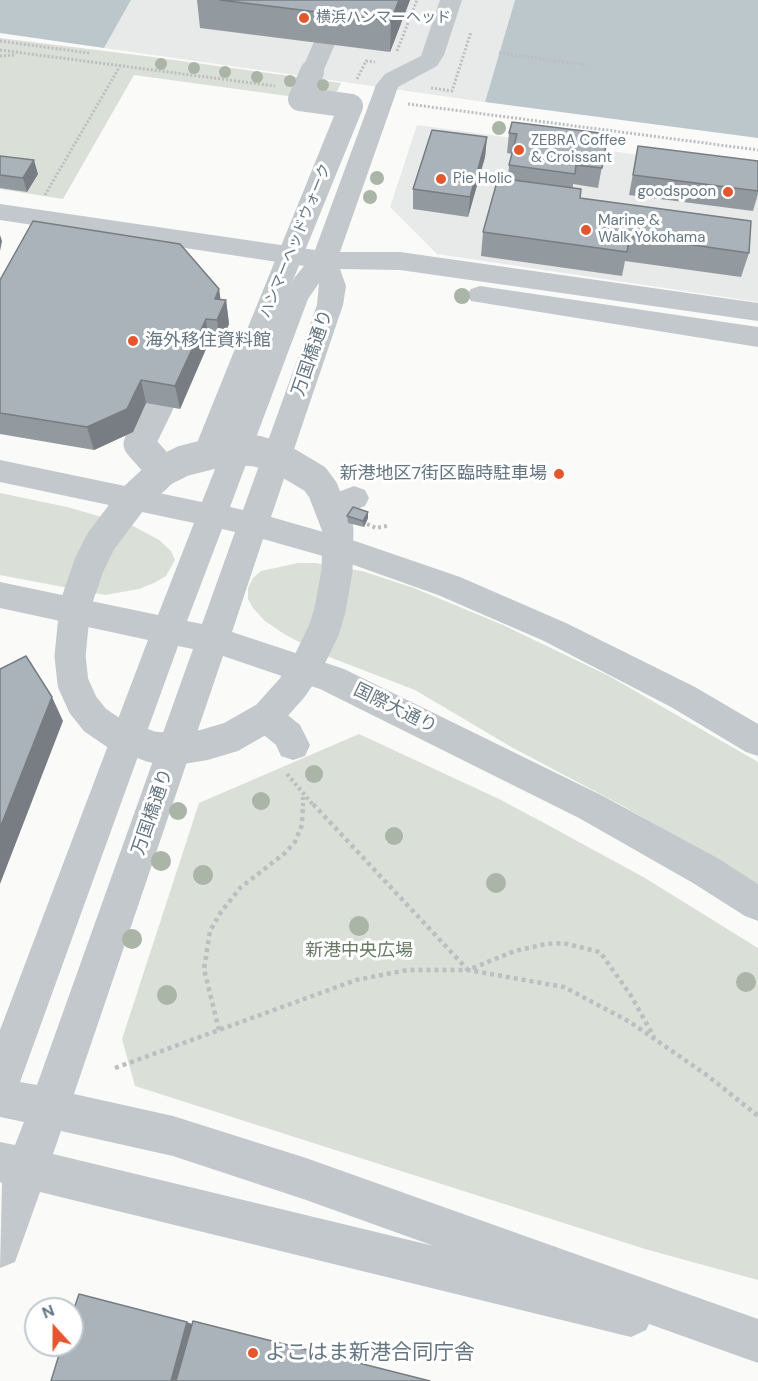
<!DOCTYPE html>
<html>
<head>
<meta charset="utf-8">
<style>
	body { margin:0 }
	#map { position:relative; width:758px; height:1381px; overflow:hidden; background:#fafaf8; font-family:"DM Sans",sans-serif }
	canvas { display:block }
	.north { position:absolute; left:24px; top:1297px; width:60px; height:60px; box-sizing:border-box; background:#fff; border:2px solid #c1c8cd; border-radius:50%; rotate:339deg; font-size:16px; font-weight:700; line-height:24px; text-align:center; color:#657683 }
	.north::after { content:''; display:block; margin:auto; width:21px; height:27px; background:#e4572e; clip-path:polygon(50% 0,100% 100%,50% 72%,0 100%) }
</style>
</head>
<body>
<div id="map">
<canvas width="758" height="1381"></canvas>
<div class="north">N</div>
</div>
<script>
const c = document.querySelector('canvas').getContext('2d');
c.lineJoin = 'round';
function paint(path, color) {
  c.fillStyle = color;
  c.fill(path, 'evenodd');
}
function shape(rows) {
  const path = new Path2D();
  for (const r of rows) {
    path.moveTo(r[0], r[1]);
    for (let i = 2; i < r.length; i += 2) path.lineTo(r[i], r[i + 1]);
  }
  return path;
}
function stroke(path, color, width, dash) {
  c.strokeStyle = color;
  c.lineWidth = width;
  c.lineCap = dash ? 'butt' : 'round';
  c.setLineDash(dash || []);
  c.stroke(path);
}
function write(font, color, halo, rows, align = 'center') {
  c.font = font + ' "DM Sans","Noto Sans JP",sans-serif';
  c.lineWidth = 6;
  c.setLineDash([]);
  c.textBaseline = 'middle';
  c.strokeStyle = halo;
  c.fillStyle = color;
  for (const [text, x, y, turn = 0] of rows) {
    c.save();
    c.translate(x, y);
    c.rotate((+turn || 0) * Math.PI / 180);
    c.textAlign = isNaN(turn) ? turn : align;
    if (halo) c.strokeText(text, 0, 0);
    c.fillText(text, 0, 0);
    c.restore();
  }
}
const built = shape([
	[131,0,515,0,485,102,104,48],
	[417,125,758,171,758,302,437,254,390,207]
]);
const green = shape([
	[0,38,145,56,341,83,332,102,134,75,63,199,0,189],
	[0,493,67,507,133,526,159,540,171,551,175,560,166,576,154,583,139,589,105,595,0,575],
	[298,563,315,563,362,571,414,588,503,625,609,676,758,762,758,884,623,806,513,748,415,690,324,655,284,634,265,621,253,608,248,599,248,588,253,578,261,571],
	[359,734,499,799,546,824,645,878,758,948,758,1280,645,1249,135,1086,122,1039,199,803]
]);
const water = shape([
	[0,0,131,0,104,48,0,33],
	[515,0,758,0,758,138,485,102]
]);
const pathFar2 = shape([
	[0,41,89,53],
	[0,50,275,86],
	[397,51,417,0],
	[499,53,587,65],
	[0,56,14,55],
	[357,79,366,61,375,62],
	[431,88,452,91,471,32],
	[408,104,758,150],
	[45,195,120,66]
]);
const pathFar1 = shape([
	[367,524,376,528,387,526],
	[287,774,314,806],
	[303,806,303,795]
]);
const path = shape([
	[313,804,468,970,515,951,546,944,563,943,600,952,630,994,654,1037],
	[219,1030,204,969,210,931,221,912,240,888,285,853,295,842,302,825,303,804],
	[115,1068,356,980,408,970,468,970,564,987,630,1022,708,1076,758,1116]
]);
const minor = shape([
	[440,0,462,0,444,55,437,66,398,87,340,252,400,252,758,303,758,321,400,270,340,269,346,286,343,305,271,517,355,541,460,577,566,623,695,687,758,724,758,756,746,752,671,707,544,641,438,595,351,564,263,539,232,632,344,669,603,796,719,859,758,884,758,921,745,916,693,883,579,818,320,689,223,656,74,1094,173,1116,306,1158,758,1319,758,1363,649,1324,646,1330,631,1337,40,1192,15,1262,0,1268,2,1183,0,1182,0,1142,15,1145,24,1122,0,1117,0,1030,148,640,0,608,0,582,158,615,194,523,0,482,0,460,202,502,282,299,295,277,304,266,0,220,0,204,315,250,376,85,385,74,421,56,440,0],
	[319,283,317,305,243,510,230,507,308,299,319,283],
	[222,529,235,532,202,624,187,621,222,529],
	[178,646,193,649,37,1085,20,1082,178,646],
	[61,1131,173,1156,306,1200,434,1246,53,1154,61,1131],
	[324,37,332,39,335,44,323,72,320,77,312,79,304,77,301,72,313,44,316,39,324,37],
	[480,286,758,327,758,347,471,301,467,295,471,289,480,286],
	[354,486,365,490,369,498,365,506,331,519,320,515,316,507,320,499,354,486],
	[266,702,278,707,300,725,310,745,305,756,293,760,281,756,276,745,254,727,249,717,254,707,266,702]
]);
const minorBridgeFar1 = shape([
	[250,354,351,106,300,99,312,72]
]);
const minorBridge = shape([
	[158,405,139,444,163,471],
	[230,449,256,451,278,457,315,479,323,490,338,529,337,571,330,610,324,630,305,669,292,688,266,717,231,737,204,745,179,749,152,747,114,733,95,720,83,705,73,683,70,656,75,606,89,565,101,541,132,500,163,471,183,461,230,449],
	[210,452,250,353]
]);
const trees = [
	[161,64,6],
	[194,68,6],
	[225,72,6],
	[257,77,6],
	[290,81,6],
	[323,85,6],
	[499,128,7],
	[377,178,7],
	[370,197,7],
	[462,296,8],
	[314,774,9],
	[261,801,9],
	[178,811,9],
	[394,836,9],
	[161,861,10],
	[203,875,10],
	[496,883,10],
	[359,926,10],
	[132,939,10],
	[746,982,10],
	[167,995,10]
];
const wall = shape([
	[197,0,410,0,390,52,200,28],
	[509,133,608,134,598,188,573,184,573,188,580,198,749,253,741,277,625,261,622,276,481,256,483,232,508,179,509,165,512,154,507,153],
	[487,137,485,157,468,217,413,209,413,189],
	[638,146,758,161,758,194,753,211,629,195],
	[0,156,38,174,27,192,0,188],
	[0,280,219,289,220,299,226,300,229,324,220,344,209,342,180,409,146,403,133,432,94,450,0,434],
	[368,512,368,518,364,527,348,523,347,516]
]);
const shadedWall = shape([
	[399,0,410,0,390,52,391,21],
	[487,137,485,157,468,217,470,197],
	[34,160,38,174,27,192,23,178],
	[0,235,2,241,0,251],
	[219,289,222,309,226,300,229,324,220,344,217,320,215,299],
	[206,319,209,342,180,409,175,386],
	[141,380,146,403,133,432,94,450,87,427],
	[368,512,368,518,364,527,363,521],
	[52,697,63,721,0,884,0,828],
	[187,1322,192,1324,177,1381,171,1381]
]);
const building = shape([
	[220,0,399,0,391,21,220,0],
	[512,122,608,134,602,168,576,165,575,174,509,165,517,134,509,133,512,122],
	[432,130,487,137,470,197,413,189,432,130],
	[638,146,758,161,758,191,633,175,638,146],
	[0,156,34,160,23,178,0,175,0,156],
	[498,178,581,189,580,198,751,221,749,253,630,236,627,252,483,232,498,178],
	[33,221,180,244,219,289,215,299,226,300,217,320,206,319,175,386,141,380,127,409,87,427,0,413,0,280,33,221],
	[353,507,368,512,363,521,347,516,353,507],
	[26,656,52,697,0,828,0,669,26,656],
	[79,1294,187,1322,171,1381,51,1381,62,1345,72,1345,72,1315,79,1294],
	[193,1321,430,1381,176,1381,193,1321]
]);
const markers = [
	[304,18,6,"#e4572e"],
	[519,150,6,"#e4572e"],
	[441,179,6,"#e4572e"],
	[728,192,6,"#e4572e"],
	[586,230,6,"#e4572e"],
	[133,341,6,"#e4572e"],
	[559,474,6,"#e4572e"],
	[253,1353,6,"#e4572e"]
];
const farPoinames = [
	["横浜ハンマーヘッド",316,18],
	["ZEBRA Coffee",531,141],
	["& Croissant",531,158],
	["Pie Holic",453,179],
	["goodspoon",716,192,"right"],
	["Marine &",598,221],
	["Walk Yokohama",598,238]
];
const farStreetnames = [
	["ハンマーヘッドウォーク",296,241,-68]
];
const poiNames = [
	["海外移住資料館",145,341],
	["新港地区7街区臨時駐車場",547,474,"right"]
];
const streetNames = [
	["万国橋通り",313,353,-71],
	["国際大通り",395,709,26],
	["万国橋通り",153,812,-71]
];
const parkNames = [
	["新港中央広場",359,951]
];
const nearPoinames = [
	["よこはま新港合同庁舎",265,1353]
];
paint(built, '#e8e9e9');
paint(green, '#dadfd7');
paint(water, '#bbc7cb');
stroke(pathFar2, '#bbbfc2', 3, [2, 2]);
stroke(pathFar1, '#bbbfc2', 4, [3, 3]);
stroke(path, '#bbbfc2', 4.5, [4, 4]);
paint(minor, '#c3c8cc');
stroke(minorBridgeFar1, '#c3c8cc', 24);
stroke(minorBridge, '#c3c8cc', 31);
c.fillStyle = '#aab4a7';
for (const [x, y, r] of trees) {
  c.beginPath();
  c.arc(x, y, r, 0, 2 * Math.PI);
  c.fill();
}
paint(wall, '#929a9f');
paint(shadedWall, '#777d82');
paint(building, '#aab3b9');
stroke(building, '#777d82', 1.5);
for (const [x, y, r, color] of markers) {
  const dot = new Path2D();
  dot.arc(x, y, r, 0, 2 * Math.PI);
  c.fillStyle = color;
  c.fill(dot);
  stroke(dot, '#fff', 2);
}
write('15px', '#657683', '#fff', farPoinames, 'left');
write('15px', '#657683', '#fff', farStreetnames);
write('18px', '#657683', '#fff', poiNames, 'left');
write('18px', '#657683', '#fff', streetNames);
write('18px', '#687a64', '#fff', parkNames);
write('21px', '#657683', '#fff', nearPoinames, 'left');
</script>
</body>
</html>
